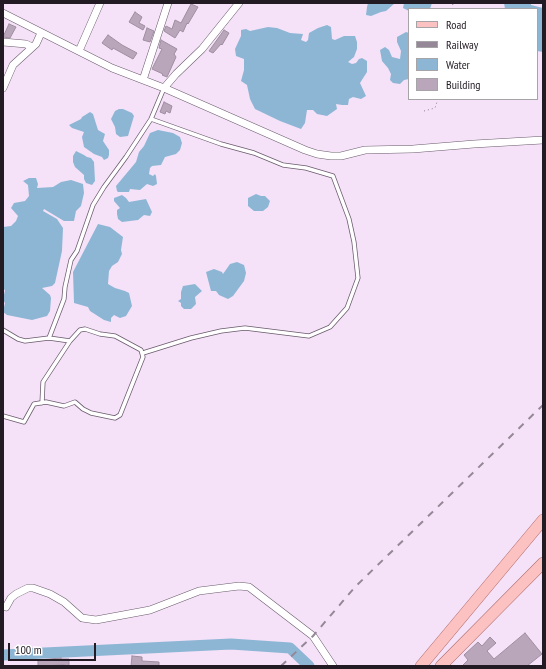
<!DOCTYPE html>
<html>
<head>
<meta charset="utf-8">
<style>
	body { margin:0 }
	#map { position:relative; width:546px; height:669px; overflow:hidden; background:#f5e2f8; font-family:"PT Sans Narrow",sans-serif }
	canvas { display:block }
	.frame { position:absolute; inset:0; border:4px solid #221b23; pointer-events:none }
	.legend { position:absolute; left:408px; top:8px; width:130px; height:92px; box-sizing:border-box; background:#fff; border:1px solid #a7a4a7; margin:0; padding:5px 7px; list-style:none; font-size:12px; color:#221b23 }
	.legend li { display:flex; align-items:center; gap:8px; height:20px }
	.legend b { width:20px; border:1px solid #a7a4a7 }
	.scale { position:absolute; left:8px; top:643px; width:88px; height:18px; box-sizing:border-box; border:2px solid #221b23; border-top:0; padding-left:5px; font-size:12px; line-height:14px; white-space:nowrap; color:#221b23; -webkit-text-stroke:3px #fff; paint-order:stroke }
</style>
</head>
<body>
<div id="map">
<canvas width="546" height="669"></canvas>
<div class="frame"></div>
<ul class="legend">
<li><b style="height:5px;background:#fcc2c1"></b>Road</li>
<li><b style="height:5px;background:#958797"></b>Railway</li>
<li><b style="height:11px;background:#8db6d5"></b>Water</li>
<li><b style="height:11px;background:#b9a6bb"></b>Building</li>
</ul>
<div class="scale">100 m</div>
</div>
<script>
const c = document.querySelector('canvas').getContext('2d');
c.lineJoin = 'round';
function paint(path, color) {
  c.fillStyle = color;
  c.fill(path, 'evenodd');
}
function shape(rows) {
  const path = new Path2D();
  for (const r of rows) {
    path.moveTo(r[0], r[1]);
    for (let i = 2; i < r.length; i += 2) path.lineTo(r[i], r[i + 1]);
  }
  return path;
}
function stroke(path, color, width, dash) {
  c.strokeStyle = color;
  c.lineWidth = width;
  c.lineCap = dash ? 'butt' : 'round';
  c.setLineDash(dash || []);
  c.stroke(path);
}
const water = shape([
	[368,3,395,3,386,11,381,12,371,16,366,15,367,7],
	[404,3,432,3,430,9,409,9,409,11,403,8],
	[504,3,531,3,531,5,543,8,543,52,537,51,537,9,505,9],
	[327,25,331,27,332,39,335,40,344,36,355,36,357,42,357,49,354,57,348,62,352,64,356,63,359,59,362,58,367,61,367,72,360,83,366,96,361,99,353,97,349,99,348,105,342,105,336,104,337,109,327,116,317,114,313,110,307,110,305,123,301,129,280,121,255,109,250,99,247,85,241,81,244,70,244,59,236,56,235,49,241,36,241,30,246,29,250,31,268,27,277,28,290,33,303,34,301,40,306,42,308,40,309,33,318,28],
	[406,32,409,33,409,79,404,80,400,84,393,83,390,80,391,74,388,68,382,61,380,50,385,47,389,50,392,57,400,59,401,51,397,42,397,37],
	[119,109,123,109,132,113,134,116,128,136,120,137,116,134,115,127,111,119,115,111],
	[90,112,93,114,98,130,105,134,103,141,109,150,109,155,108,158,104,160,102,157,94,154,84,147,82,137,84,132,72,128,69,125,81,119,82,117],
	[158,130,173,133,180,137,182,143,180,150,176,154,165,157,161,165,152,166,150,168,149,174,153,176,155,174,156,176,157,184,153,186,147,184,140,190,130,189,129,192,118,192,117,191,116,186,136,162,139,152,144,146,150,133],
	[76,151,84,155,87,157,91,158,94,162,95,181,92,185,86,183,84,179,84,175,75,167,73,162,73,156],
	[29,178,36,178,38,184,37,188,53,187,61,182,71,180,83,184,84,193,81,206,76,211,74,221,64,221,44,209,43,211,57,219,63,228,62,251,55,283,52,286,42,288,50,295,51,298,50,311,47,316,32,320,7,315,3,312,5,303,3,300,5,290,3,289,3,227,11,226,16,221,18,216,11,208,14,203,25,201,29,196,28,185,23,181],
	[256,194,261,196,265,196,270,201,268,207,263,211,254,211,248,206,248,198],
	[122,195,126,198,129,202,146,199,152,212,150,216,144,215,138,220,122,222,118,219,117,214,117,210,120,208,114,201,114,198],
	[98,224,110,227,123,237,121,250,122,254,118,262,112,266,109,271,108,284,115,288,125,291,129,293,132,306,126,316,120,318,114,315,111,318,111,322,104,320,90,311,88,307,74,303,73,272],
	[237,262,244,265,246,273,244,281,233,296,228,299,219,295,216,291,211,291,206,272,214,269,222,272,223,274,230,264],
	[195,284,202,291,195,297,196,304,191,309,184,309,181,306,181,303,178,301,181,299,181,292,183,286]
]);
const river = shape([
	[3,655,231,644,290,648,309,666]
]);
const building = shape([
	[191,4,198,7,188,24,187,23,183,32,180,30,175,38,164,31,166,26,172,29,175,20,181,23,191,4],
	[135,12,142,17,139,23,145,26,143,30,129,22,135,12],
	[9,24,16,27,10,38,3,37,9,24],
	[147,28,154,31,150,42,143,40,147,28],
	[224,30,229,33,222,45,221,44,213,53,209,51,224,30],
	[108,35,122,45,137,53,133,59,113,48,112,50,102,43,108,35],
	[161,40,177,49,174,54,176,57,167,77,162,75,163,74,152,69,162,49,159,48,161,40],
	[164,102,172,106,170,113,166,111,165,114,160,112,164,102],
	[525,633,542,654,527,666,462,666,468,660,464,655,478,642,482,646,490,637,496,643,487,651,494,659,525,633],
	[132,656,142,657,142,661,159,662,159,666,131,666,132,656],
	[61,658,61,659,69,659,69,666,63,665,38,666,38,660,61,658]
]);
const path = shape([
	[452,9,453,3],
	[424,111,435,108,438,99]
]);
const lane = shape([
	[3,330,18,339,25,341,49,338,64,299,65,287,71,260,77,251,93,205,104,187,126,157,151,119,164,88],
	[143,353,191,338,221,331,245,328,309,336,330,327,347,308,358,278,354,242,349,219,333,176,306,168,283,165,254,153,221,144,151,119],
	[42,403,43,382,70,341],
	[3,416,24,422,34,404,46,402,64,406,75,402,83,409,91,413,115,418,120,415,143,357,141,350,115,336,100,334,85,329,80,330,70,341,49,338]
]);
const street = shape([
	[3,13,112,68,164,88,305,150,317,154,331,156,341,156,365,150,413,149,474,144,543,140],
	[3,42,26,44,32,47],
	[79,51,100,3],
	[143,80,168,3],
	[3,88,13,65,36,44,41,33],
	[164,88,176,74,202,49,239,3],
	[6,607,11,598,16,594,28,588,33,588,50,594,64,602,82,618,96,620,150,610,199,591,239,586,249,587,313,636,333,666]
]);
const primary = shape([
	[421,666,543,520],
	[441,666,543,563]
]);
const rail = shape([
	[281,666,313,636,355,587,543,405]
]);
paint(water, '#8db6d5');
stroke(river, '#8db6d5', 11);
paint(building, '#b9a6bb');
stroke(building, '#9f8da1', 1);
stroke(lane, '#6a5a6c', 5);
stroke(street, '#6a5a6c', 8);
stroke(primary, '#ae6d6e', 12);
stroke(path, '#8a7d8c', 1, [1, 3]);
stroke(lane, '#fff', 3.5);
stroke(street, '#fff', 7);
stroke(primary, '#fcc2c1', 11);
stroke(rail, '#958797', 2, [7, 7]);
</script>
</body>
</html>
